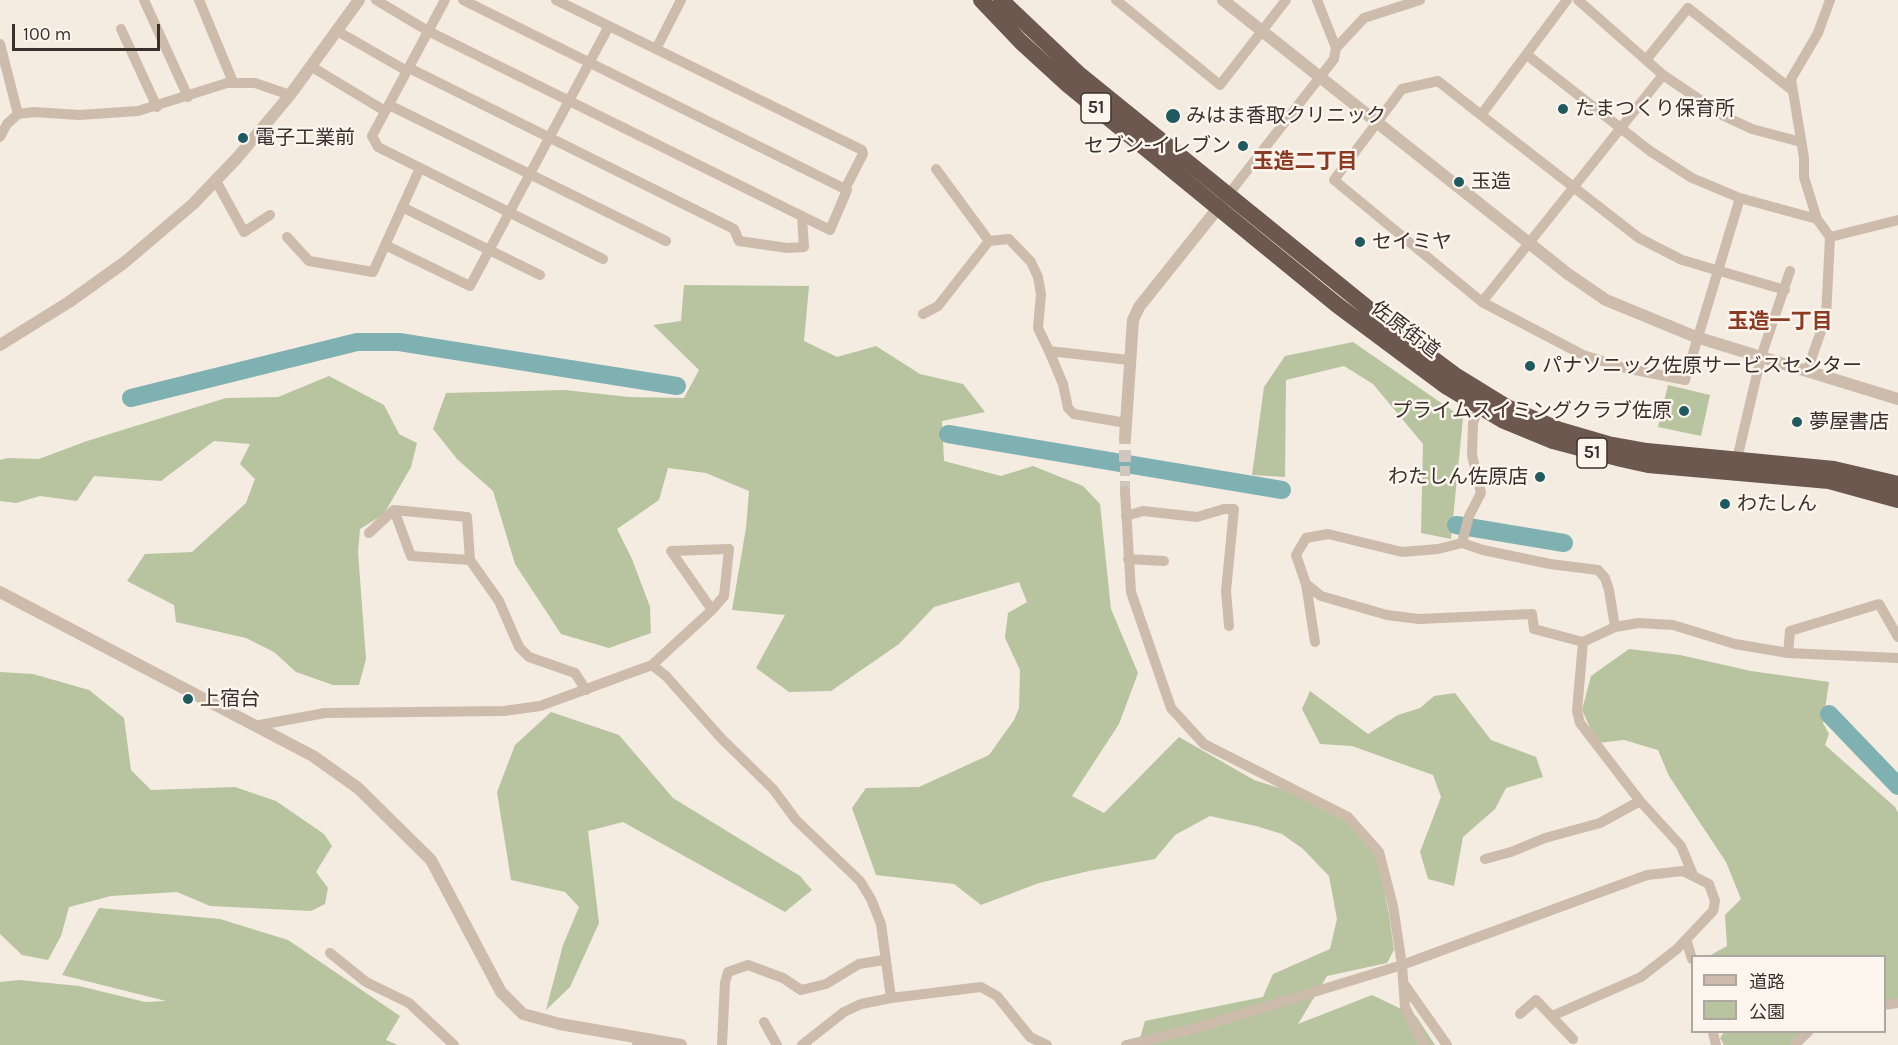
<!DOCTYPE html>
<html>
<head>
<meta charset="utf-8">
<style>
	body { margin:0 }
	#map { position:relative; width:1898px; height:1045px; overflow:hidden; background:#f4ebe1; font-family:Karla,"Noto Sans JP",sans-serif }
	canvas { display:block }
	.legend { position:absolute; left:1691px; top:955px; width:195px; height:78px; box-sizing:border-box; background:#fbf5ee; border:2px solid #aea6a0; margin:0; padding:8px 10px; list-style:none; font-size:18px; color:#3b302b }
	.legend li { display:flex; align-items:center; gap:12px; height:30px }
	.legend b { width:30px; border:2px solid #aea6a0 }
	.scale { position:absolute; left:12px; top:24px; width:148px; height:27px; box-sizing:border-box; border:3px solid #3b302b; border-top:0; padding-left:8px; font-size:18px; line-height:21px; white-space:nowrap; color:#3b302b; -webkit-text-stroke:4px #fbf5ee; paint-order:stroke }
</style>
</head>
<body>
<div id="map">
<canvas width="1898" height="1045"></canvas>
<ul class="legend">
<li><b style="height:8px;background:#cdbbac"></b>道路</li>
<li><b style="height:16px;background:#b8c4a0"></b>公園</li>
</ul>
<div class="scale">100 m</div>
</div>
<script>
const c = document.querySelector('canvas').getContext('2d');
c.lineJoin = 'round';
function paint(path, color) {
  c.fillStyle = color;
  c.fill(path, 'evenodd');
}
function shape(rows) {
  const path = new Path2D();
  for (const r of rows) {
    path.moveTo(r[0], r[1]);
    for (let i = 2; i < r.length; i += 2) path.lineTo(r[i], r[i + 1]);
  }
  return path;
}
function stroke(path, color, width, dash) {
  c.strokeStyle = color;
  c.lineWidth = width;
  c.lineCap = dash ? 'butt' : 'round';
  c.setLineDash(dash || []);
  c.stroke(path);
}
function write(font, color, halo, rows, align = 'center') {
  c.font = font + ' Karla,"Noto Sans JP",sans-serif';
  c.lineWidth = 5;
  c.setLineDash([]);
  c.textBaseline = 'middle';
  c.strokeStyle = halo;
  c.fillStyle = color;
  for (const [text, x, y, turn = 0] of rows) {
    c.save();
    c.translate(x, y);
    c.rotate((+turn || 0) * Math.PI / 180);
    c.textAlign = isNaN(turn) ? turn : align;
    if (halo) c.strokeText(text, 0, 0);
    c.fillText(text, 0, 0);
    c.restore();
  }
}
const green = shape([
	[684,285,809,286,804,341,837,357,876,346,920,374,963,384,985,412,942,421,944,461,1001,476,1033,466,1083,486,1100,504,1111,609,1138,673,1119,724,1072,796,1104,813,1179,737,1254,780,1314,799,1348,821,1376,853,1389,914,1394,950,1387,963,1327,976,1298,1024,1372,995,1416,1016,1435,1045,1138,1045,1145,1021,1263,997,1273,974,1330,949,1337,919,1329,876,1303,849,1282,834,1256,826,1210,816,1175,835,1155,859,1089,871,1039,883,981,905,954,884,876,875,852,808,866,788,919,787,989,755,1014,720,1019,708,1020,670,1005,638,1008,613,1027,602,1019,582,934,607,899,644,831,691,789,692,756,668,785,615,732,610,746,528,749,491,706,473,668,468,659,500,617,529,632,559,650,607,651,633,609,648,561,634,515,564,493,491,457,459,433,429,446,393,565,390,629,397,684,398,699,370,653,325,681,321],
	[1353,342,1463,418,1451,539,1421,533,1423,444,1373,384,1344,366,1286,380,1285,477,1252,475,1264,387,1285,356],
	[329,376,384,405,399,434,417,443,411,467,384,514,360,529,358,552,366,659,359,685,333,685,296,672,274,652,246,638,176,622,174,605,127,581,145,554,192,552,246,503,255,479,240,464,250,444,214,441,161,481,94,476,77,501,40,496,16,503,0,501,0,460,8,458,39,459,87,441,226,398,278,397],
	[1668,385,1710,395,1701,436,1658,427],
	[1629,649,1680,655,1751,671,1829,682,1823,723,1829,734,1825,745,1895,807,1898,813,1898,1008,1885,1004,1884,956,1709,956,1727,946,1725,915,1741,899,1726,862,1669,776,1658,750,1624,740,1597,743,1582,710,1591,676],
	[0,672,33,674,89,690,124,718,131,770,151,790,235,787,276,801,324,834,332,846,316,872,328,888,325,904,311,911,210,906,177,892,111,896,69,907,61,936,48,960,22,955,0,934],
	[1310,691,1368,734,1398,715,1420,708,1434,696,1455,693,1491,740,1536,757,1543,777,1506,788,1495,809,1463,837,1454,886,1428,879,1420,852,1441,797,1433,775,1352,746,1320,744,1302,709],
	[551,712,619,735,673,798,800,876,812,890,785,912,623,822,588,831,599,923,570,987,546,1010,563,945,579,907,565,892,511,880,497,792,515,745],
	[99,908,220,919,288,940,400,1016,386,1040,398,1045,0,1045,0,982,19,980,79,986,145,1002,166,1001,62,975],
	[1724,1032,1799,1032,1801,1039,1796,1045,1724,1045,1720,1038]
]);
const river = shape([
	[131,398,357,342,399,342,677,386],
	[948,434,1282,490],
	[1456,525,1564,543],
	[1829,714,1898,786]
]);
const minorTunnel = shape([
	[1125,491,1125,462]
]);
const tertiaryTunnel = shape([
	[1125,462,1125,438]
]);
const minor = shape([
	[144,0,188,97],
	[199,0,233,82],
	[376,0,428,31,830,230,847,190,463,0],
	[445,0,372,136,378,147,603,259],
	[556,0,862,150,863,154,845,189],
	[1116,0,1220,85,1286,0],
	[1317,0,1336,48],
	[1567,0,1481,115,1438,81,1402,89,1334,180,1482,302,1583,355,1625,368,1685,380,1740,198],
	[1578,0,1663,75],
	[121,29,157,107],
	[337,31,407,71],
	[0,44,18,114],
	[656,49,681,0],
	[1527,55,1650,151,1692,178,1740,198,1817,219],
	[1646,60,1688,8,1792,90],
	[312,67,385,111],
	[409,68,734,229,739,241,787,248,804,247,802,217],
	[389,105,666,241],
	[1481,115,1639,238,1682,260,1785,290],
	[0,137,7,124,18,114,34,112,79,115,138,111,227,83,255,83,290,95],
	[936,169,989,241],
	[216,181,244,232,270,215],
	[1228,195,1334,59,1336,48,1364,18,1420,0],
	[402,207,540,275],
	[287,237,309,261,373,272,420,168],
	[1830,237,1898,220],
	[385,245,470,286,609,26],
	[1482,302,1663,75,1724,116,1752,129,1801,142],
	[923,314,938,306,989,241,1009,239,1031,262,1038,277,1041,294,1038,328,1049,351,1129,360],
	[1049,351,1063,384,1068,408,1074,414,1126,423],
	[1807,371,1826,317,1830,237,1817,219,1804,177,1804,158,1791,79,1818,33,1830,0],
	[1737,459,1761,357,1790,271],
	[1125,491,1131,592,1171,708,1204,744,1348,817,1379,852,1393,906,1402,965,1405,1007,1424,1045],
	[394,510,411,556,470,560],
	[1126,516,1143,511,1197,517,1224,509,1234,509,1226,591,1229,626],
	[369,533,394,510,467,517,470,560,499,601,519,647,529,657,575,673,586,690],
	[1462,543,1469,516,1481,493,1472,455,1473,423,1479,407],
	[1128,559,1164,561],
	[1306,584,1315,642],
	[1615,627,1609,590,1605,578,1598,570,1550,564,1483,550,1462,543,1438,549,1402,552,1328,534,1306,538,1296,555,1306,584,1321,596,1387,615,1419,619,1532,614,1534,629,1583,642,1615,627,1638,623,1673,625,1735,644,1788,653,1898,658],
	[1583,642,1577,711,1580,723,1640,801,1681,846,1693,875],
	[1788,653,1790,631,1879,604,1898,637],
	[652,665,712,610,671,551,729,549,724,596,712,610],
	[254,726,325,713,504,711,540,706,652,665,666,676,721,738,773,789,796,820,860,881,871,899,881,924,891,998,981,987,997,996,1030,1037,1047,1045],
	[1485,859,1511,852,1545,838,1600,823,1640,801],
	[1686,939,1692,959],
	[330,953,366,982,409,1003,454,1045],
	[1404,984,1447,1045],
	[1884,1005,1898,1003],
	[1520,1014,1536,1000,1573,1039],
	[764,1022,777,1045],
	[1713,1032,1716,1045],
	[637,1045,657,1043],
	[722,1045,725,983,728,972,748,965,783,978,801,990,826,984,859,964,884,960],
	[802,1045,844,1012,861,1004,891,998],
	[1126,1045,1193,1029,1402,965,1647,875,1683,871,1709,884,1715,901,1713,911,1677,949,1641,977,1552,1016],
	[1794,1045,1808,1032]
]);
const tertiary = shape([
	[1223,0,1568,274,1606,300,1696,337,1898,399],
	[0,345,69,302,125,262,193,204,237,158,290,95,359,0],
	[1125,438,1133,320,1139,307,1222,203],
	[0,592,313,756,358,788,431,860,501,992,523,1014,560,1024,681,1045]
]);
const trunk = shape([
	[981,0,1021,42,1068,85,1337,305,1447,387,1502,420,1553,441,1621,459,1648,465,1829,481,1898,500],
	[1001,0,1079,74,1401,335,1455,375,1507,407,1560,430,1608,444,1647,451,1834,469,1898,484]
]);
const markers = [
	[1563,109,6,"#1f5a5e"],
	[1173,116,8,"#1f5a5e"],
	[243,138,6,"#1f5a5e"],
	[1243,146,6,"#1f5a5e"],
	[1459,182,6,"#1f5a5e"],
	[1360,242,6,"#1f5a5e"],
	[1530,366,6,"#1f5a5e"],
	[1684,411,6,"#1f5a5e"],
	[1797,422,6,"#1f5a5e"],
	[1540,477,6,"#1f5a5e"],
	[1725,504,6,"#1f5a5e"],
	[188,699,6,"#1f5a5e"]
];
const shields = [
	[1096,108,30],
	[1592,453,30]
];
const shieldNames = [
	["51",1096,108],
	["51",1592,453]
];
const poiNames = [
	["たまつくり保育所",1575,109],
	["みはま香取クリニック",1186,116],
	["電子工業前",255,138],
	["セブン-イレブン",1231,146,"right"],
	["玉造",1471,182],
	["セイミヤ",1372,242],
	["パナソニック佐原サービスセンター",1542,366],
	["プライムスイミングクラブ佐原",1672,411,"right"],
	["夢屋書店",1809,422],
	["わたしん佐原店",1528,477,"right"],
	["わたしん",1737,504],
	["上宿台",200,699]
];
const streetNames = [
	["佐原街道",1405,330,37]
];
const neighbourhoodNames = [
	["玉造二丁目",1305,162],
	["玉造一丁目",1780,322]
];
paint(green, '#b8c4a0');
stroke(river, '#7fb0b2', 18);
stroke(minorTunnel, '#cfc6bd', 10, [10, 5]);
stroke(tertiaryTunnel, '#cfc6bd', 12, [12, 6]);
stroke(minor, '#cdbbac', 10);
stroke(tertiary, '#cdbbac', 12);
stroke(trunk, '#6c584f', 16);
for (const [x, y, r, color] of markers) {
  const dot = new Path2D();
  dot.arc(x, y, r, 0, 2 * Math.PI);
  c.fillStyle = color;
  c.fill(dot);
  stroke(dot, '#fbf5ee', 2);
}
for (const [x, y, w] of shields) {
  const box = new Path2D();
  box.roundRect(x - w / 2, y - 15, w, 30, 4.5);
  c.fillStyle = '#fbf5ee';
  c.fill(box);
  stroke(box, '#3b302b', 1.5);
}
write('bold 18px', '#3b302b', null, shieldNames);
write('20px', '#3b302b', '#fbf5ee', poiNames, 'left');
write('20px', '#3b302b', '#fbf5ee', streetNames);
write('bold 21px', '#8c3b22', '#fbf5ee', neighbourhoodNames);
</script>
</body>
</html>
